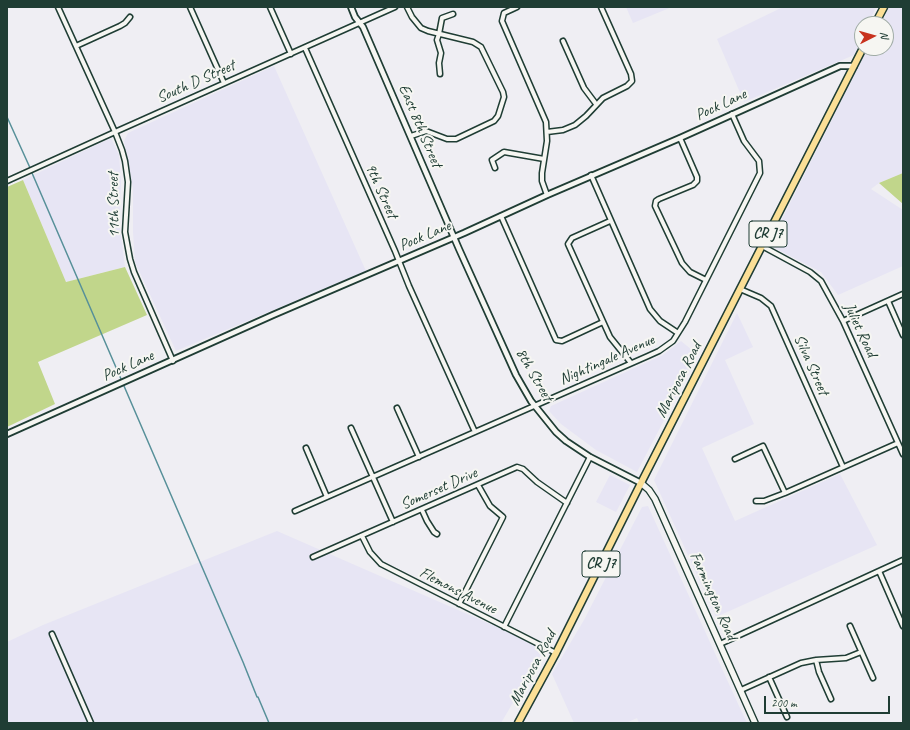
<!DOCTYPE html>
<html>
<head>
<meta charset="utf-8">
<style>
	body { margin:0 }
	#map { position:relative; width:910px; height:730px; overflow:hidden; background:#efeef3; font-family:Caveat,sans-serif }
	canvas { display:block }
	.frame { position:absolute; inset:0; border:8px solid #1f3d34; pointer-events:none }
	.north { position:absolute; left:854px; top:16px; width:40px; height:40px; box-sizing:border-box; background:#f6f6f2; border:1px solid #a0aca6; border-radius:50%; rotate:84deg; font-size:11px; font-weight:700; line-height:16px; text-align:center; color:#1f3d34 }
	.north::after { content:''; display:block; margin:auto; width:14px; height:18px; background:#c8321e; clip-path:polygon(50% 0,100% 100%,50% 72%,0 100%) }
	.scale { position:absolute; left:764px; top:696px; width:126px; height:18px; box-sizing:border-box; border:2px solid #1f3d34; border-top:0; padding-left:5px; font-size:12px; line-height:14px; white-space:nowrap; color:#1f3d34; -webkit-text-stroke:3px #f6f6f2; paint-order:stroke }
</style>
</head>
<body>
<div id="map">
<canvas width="910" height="730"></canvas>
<div class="frame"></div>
<div class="north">N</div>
<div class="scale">200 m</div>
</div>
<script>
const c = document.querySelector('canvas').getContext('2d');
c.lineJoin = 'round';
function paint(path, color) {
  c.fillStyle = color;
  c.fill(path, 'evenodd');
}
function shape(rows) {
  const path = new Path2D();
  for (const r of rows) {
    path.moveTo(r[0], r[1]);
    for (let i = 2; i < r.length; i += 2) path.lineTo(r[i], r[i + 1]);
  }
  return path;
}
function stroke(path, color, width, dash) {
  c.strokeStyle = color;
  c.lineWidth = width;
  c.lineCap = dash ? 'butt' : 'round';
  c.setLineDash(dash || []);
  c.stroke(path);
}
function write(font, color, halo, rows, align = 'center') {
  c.font = font + ' Caveat,sans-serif';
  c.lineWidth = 4;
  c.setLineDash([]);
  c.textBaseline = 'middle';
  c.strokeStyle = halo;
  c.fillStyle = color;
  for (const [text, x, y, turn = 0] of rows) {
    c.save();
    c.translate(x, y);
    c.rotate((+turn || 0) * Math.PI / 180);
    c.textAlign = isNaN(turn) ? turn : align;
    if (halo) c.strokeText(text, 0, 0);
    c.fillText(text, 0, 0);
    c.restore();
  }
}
const built = shape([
	[626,7,672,7,633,23],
	[783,7,876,7,868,24,862,24,862,38,854,55,744,102,717,39],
	[889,7,903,7,903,173,879,183,871,189,903,210,903,266,838,295,821,272,769,245,868,48,886,48,886,24,881,24],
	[274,66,366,271,176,351,135,262,133,232,133,188,124,141,128,133],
	[111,138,119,155,121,182,119,221,125,267,66,282,23,180],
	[737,313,753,347,725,360,754,424,702,448,735,521,840,474,877,545,716,617,654,480],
	[681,341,698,355,637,472,596,450,561,424,549,411,551,406,663,355],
	[610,475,630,485,616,512,596,502],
	[648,506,739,706,747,723,639,723,637,718,626,723,574,723,552,674,584,620,642,507],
	[277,531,545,648,501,723,7,723,7,642,43,625]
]);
const green = shape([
	[903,173,903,204,879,183],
	[23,180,66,282,125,267,147,315,38,362,55,404,7,427,7,187]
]);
const stream = shape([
	[7,117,31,170],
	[32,173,121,379],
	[124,386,243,662,257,697,258,697,269,723]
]);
const minor = shape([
	[58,7,115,132,122,150,125,161,128,182,125,232,130,259,134,272,173,361],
	[190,7,224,83],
	[270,7,291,54],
	[407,7,412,17,421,28,428,31,473,42,481,47,503,92,504,97,498,116,494,121,456,139,447,139,426,131,411,136],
	[517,7,504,13,502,21,546,122,547,141,542,173,542,181,547,195],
	[563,41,584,88,596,104],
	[76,46,120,26,125,23,130,17],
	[305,48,395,251,409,286,475,432],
	[440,74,439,63,441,53,437,40,439,34,442,18,453,14],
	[547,132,563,130,575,125,586,116,603,98,627,86,632,81,631,74,601,7],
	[680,138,697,177,697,181,693,185,659,199,656,201,655,206,682,263,690,272,706,280],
	[495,168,492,160,504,152,544,159],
	[591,175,650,309,660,321,678,333],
	[7,181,115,132,395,7],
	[501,216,556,340,562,341,603,322],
	[610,221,572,238,568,244,610,337,631,363],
	[762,246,810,272,821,281,843,321,903,454],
	[740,289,761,298,771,306,843,467],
	[888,301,903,335],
	[843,321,903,294],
	[397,408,419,457],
	[351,428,393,522],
	[306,448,327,497],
	[735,459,763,446,785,493],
	[756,501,764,501,785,493,898,443],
	[422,510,427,521,434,532,437,534],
	[295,511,648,356,659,351,673,341,685,322,760,173,759,161,744,141,732,114],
	[362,536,370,552,381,564,556,653],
	[313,557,517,467,523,469,537,482,567,503],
	[879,571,903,626],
	[459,604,503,517,490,506,478,485],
	[850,626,873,678],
	[504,627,590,457],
	[52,634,91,723],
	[720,644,903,560],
	[816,660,819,672,831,699],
	[769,677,787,717],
	[741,690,801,663,816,660,846,658,861,652]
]);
const tertiary = shape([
	[351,7,355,17,363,27,459,249,516,375,531,401,556,432,566,441,590,457,641,483],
	[7,434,273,315,464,233,547,195,680,138,840,66,854,66]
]);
const secondary = shape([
	[641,483,649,490,655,499,755,723]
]);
const primary = shape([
	[875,24,884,7],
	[518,723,556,653,641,483,863,48]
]);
const shields = [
	[768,234,38],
	[601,564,38]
];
const shieldNames = [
	["CR J7",768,234],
	["CR J7",601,564]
];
const streetNames = [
	["South D Street",196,82,-24],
	["Pock Lane",721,105,-25],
	["East 8th Street",420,126,67],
	["9th Street",381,191,66],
	["11th Street",114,205,-91],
	["Pock Lane",425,236,-23],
	["Juliet Road",860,330,65],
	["Nightingale Avenue",607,360,-24],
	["Silva Street",811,365,66],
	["Pock Lane",128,366,-24],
	["8th Street",534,375,60],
	["Mariposa Road",679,380,-63],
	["Somerset Drive",439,489,-24],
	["Flemons Avenue",458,591,27],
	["Farmington Road",713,596,66],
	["Mariposa Road",533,668,-62]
];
paint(built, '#e7e5f4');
paint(green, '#c1d68b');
stroke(stream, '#579099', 1.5);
stroke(minor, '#1f3d34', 7);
stroke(tertiary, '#1f3d34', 8);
stroke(secondary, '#1f3d34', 8);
stroke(primary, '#1f3d34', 9);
stroke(minor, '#f6f6f2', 4);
stroke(tertiary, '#f6f6f2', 4.5);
stroke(secondary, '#f6f6f2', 5.5);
stroke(primary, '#fbdf96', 6);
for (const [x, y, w] of shields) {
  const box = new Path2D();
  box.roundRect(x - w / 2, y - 13, w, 26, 3);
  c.fillStyle = '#f6f6f2';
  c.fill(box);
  stroke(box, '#1f3d34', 1);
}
write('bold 15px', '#1f3d34', null, shieldNames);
write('16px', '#1f3d34', '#f6f6f2', streetNames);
</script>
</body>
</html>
